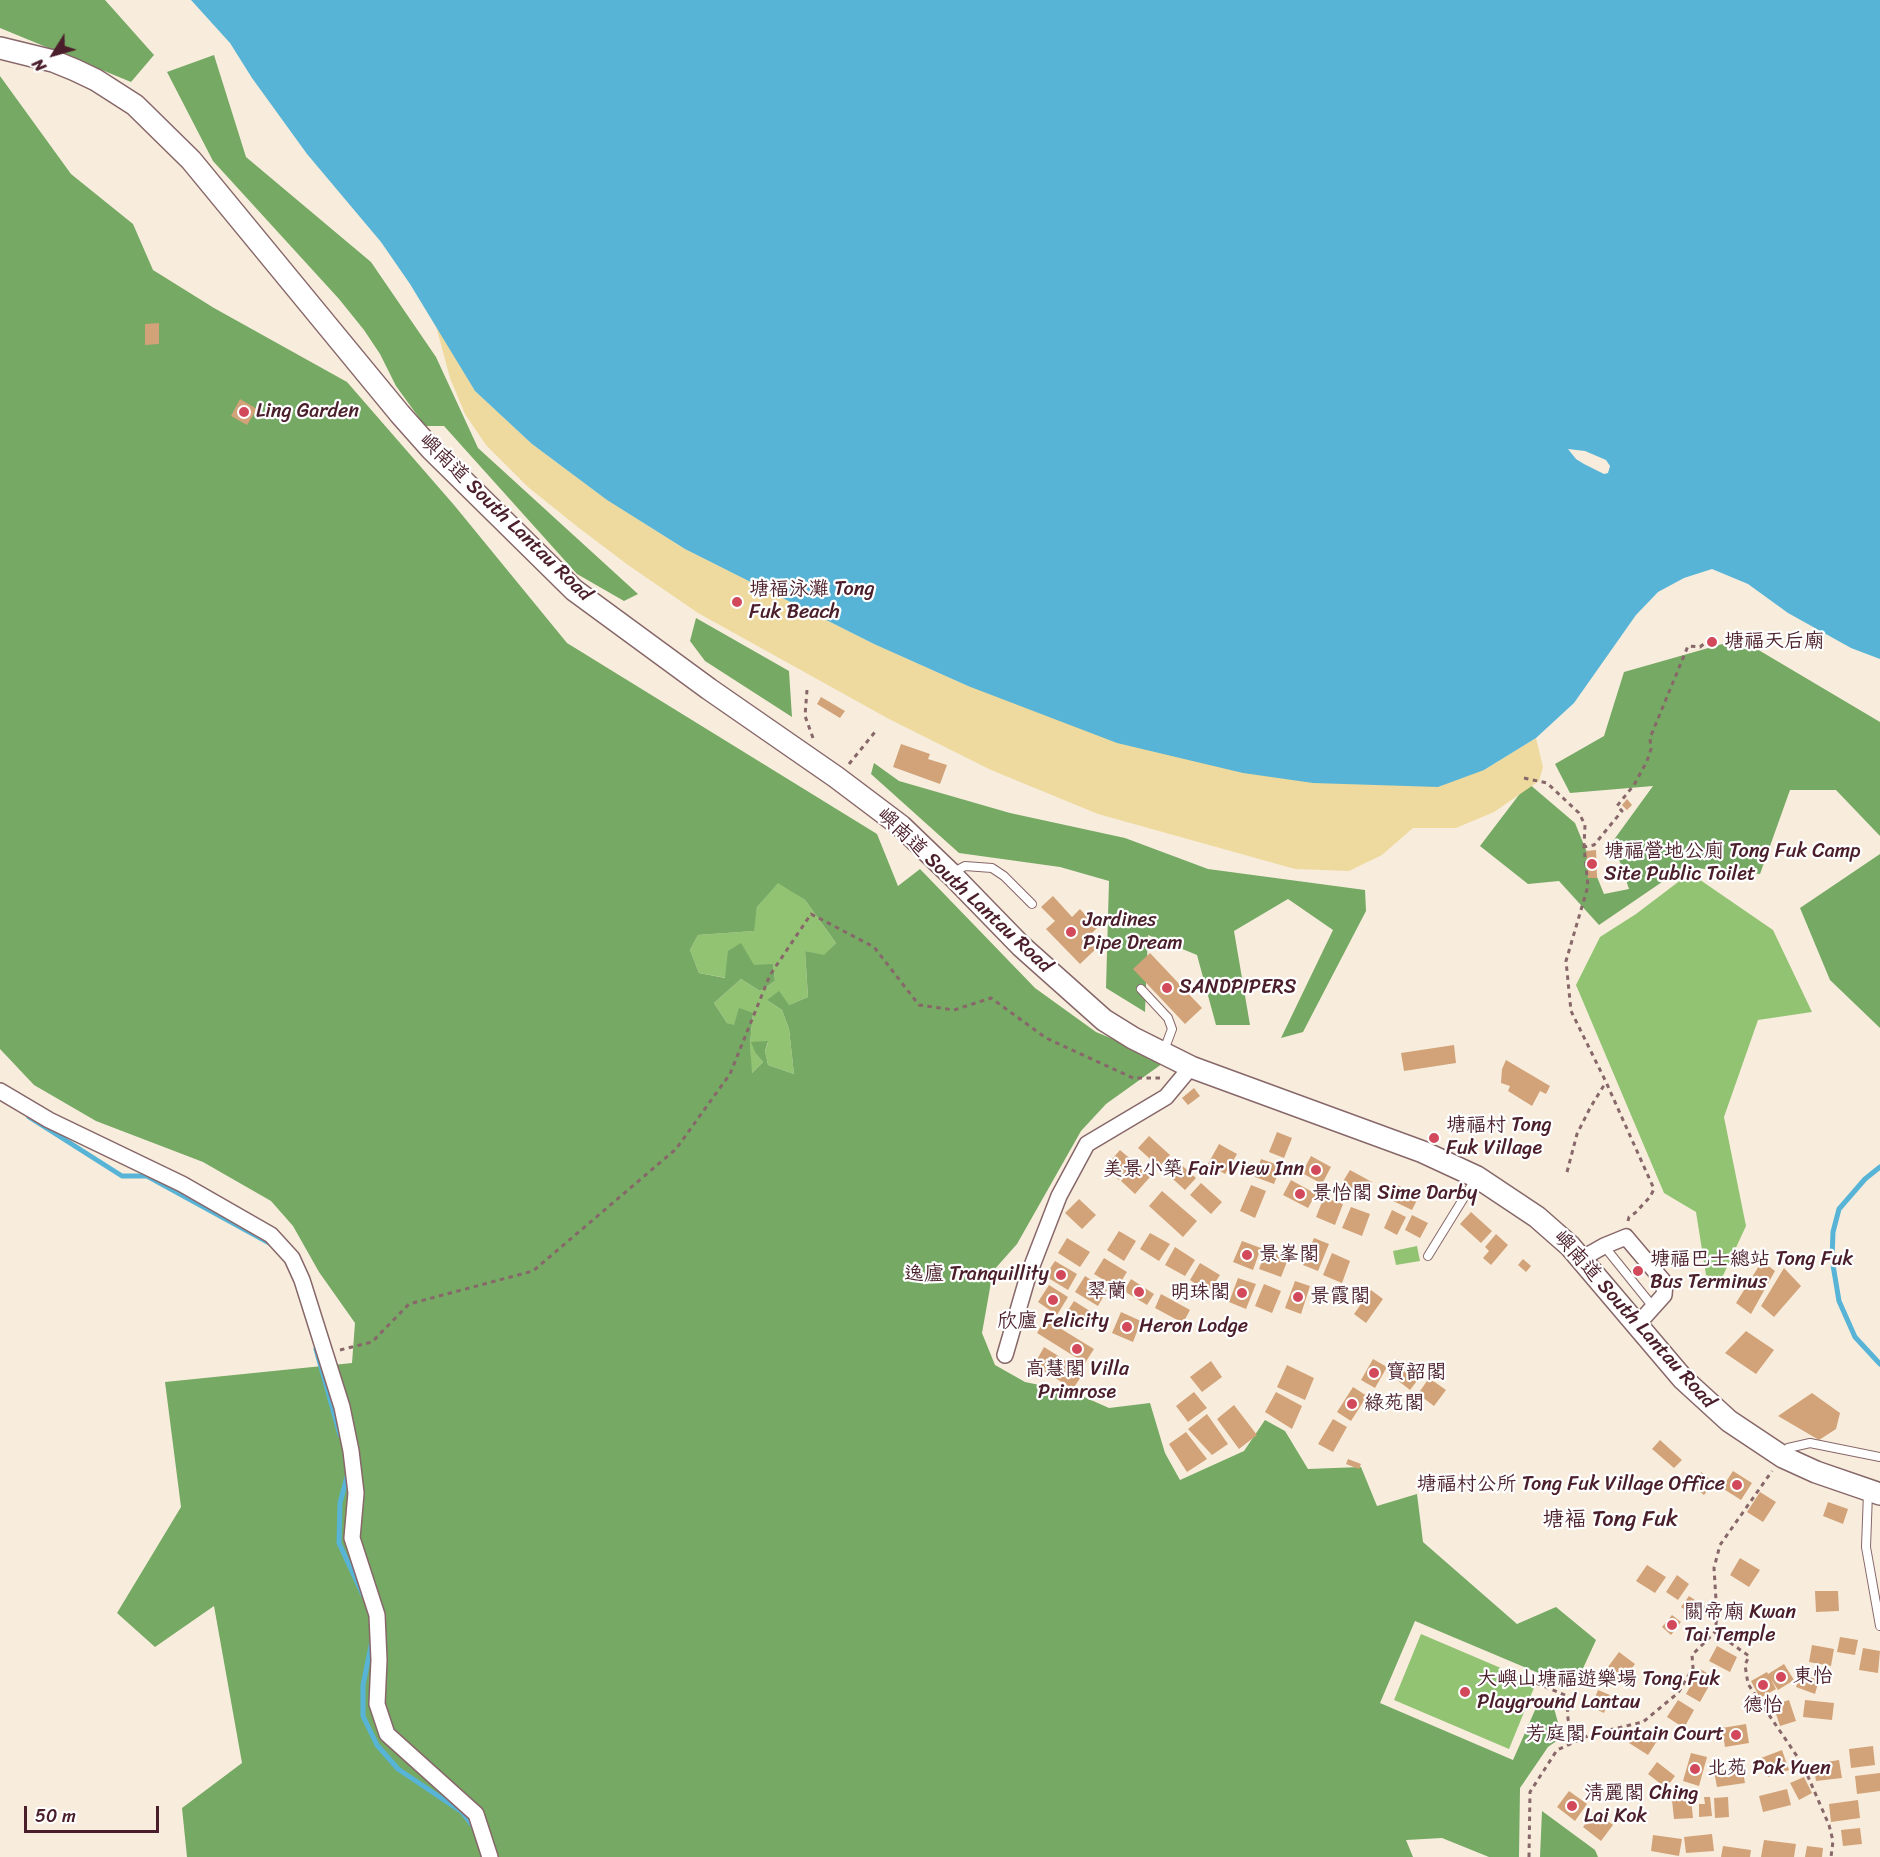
<!DOCTYPE html>
<html>
<head>
<meta charset="utf-8">
<style>
	body { margin:0 }
	#map { position:relative; width:1880px; height:1857px; overflow:hidden; background:#f8eddd; font-family:Sriracha,sans-serif }
	canvas { display:block }
	.north { position:absolute; left:24px; top:24px; width:60px; height:60px; -webkit-text-stroke:4px #fff; paint-order:stroke; rotate:233deg; font-size:16px; font-weight:700; line-height:24px; text-align:center; color:#4a1f2b }
	.north::after { content:''; display:block; margin:auto; width:21px; height:27px; background:#4a1f2b; clip-path:polygon(50% 0,100% 100%,50% 72%,0 100%) }
	.scale { position:absolute; left:24px; top:1806px; width:135px; height:27px; box-sizing:border-box; border:3px solid #4a1f2b; border-top:0; padding-left:8px; font-size:18px; line-height:21px; white-space:nowrap; color:#4a1f2b; -webkit-text-stroke:4px #fff; paint-order:stroke }
</style>
</head>
<body>
<div id="map">
<canvas width="1880" height="1857"></canvas>
<div class="north">N</div>
<div class="scale">50 m</div>
</div>
<script>
const c = document.querySelector('canvas').getContext('2d');
c.lineJoin = 'round';
function paint(path, color) {
  c.fillStyle = color;
  c.fill(path, 'evenodd');
}
function shape(rows) {
  const path = new Path2D();
  for (const r of rows) {
    path.moveTo(r[0], r[1]);
    for (let i = 2; i < r.length; i += 2) path.lineTo(r[i], r[i + 1]);
  }
  return path;
}
function stroke(path, color, width, dash) {
  c.strokeStyle = color;
  c.lineWidth = width;
  c.lineCap = dash ? 'butt' : 'round';
  c.setLineDash(dash || []);
  c.stroke(path);
}
function write(font, color, halo, rows, align = 'center') {
  c.font = font + ' Sriracha,"LXGW WenKai TC",sans-serif';
  c.lineWidth = 4.5;
  c.setLineDash([]);
  c.textBaseline = 'middle';
  c.strokeStyle = halo;
  c.fillStyle = color;
  for (const [text, x, y, turn = 0] of rows) {
    c.save();
    c.translate(x, y);
    c.rotate((+turn || 0) * Math.PI / 180);
    c.textAlign = isNaN(turn) ? turn : align;
    if (halo) c.strokeText(text, 0, 0);
    c.fillText(text, 0, 0);
    c.restore();
  }
}
const green = shape([
	[1690,873,1773,930,1812,1012,1758,1020,1724,1117,1746,1226,1721,1280,1706,1275,1696,1212,1664,1193,1576,985,1600,937,1636,914],
	[778,882,805,900,836,943,824,956,805,951,808,997,789,1005,767,1000,782,1010,789,1029,794,1074,768,1065,765,1051,768,1042,756,1054,763,1062,751,1074,750,1044,753,1013,734,1026,727,1023,714,1003,741,979,760,991,775,981,773,964,726,978,699,973,690,950,698,935,753,931,757,907],
	[1417,1246,1420,1261,1396,1265,1393,1251],
	[1421,1634,1536,1683,1509,1749,1394,1700]
]);
const forest = shape([
	[0,0,105,0,154,55,131,82,0,28],
	[214,55,246,157,371,262,436,357,478,448,638,594,624,601,577,574,444,426,425,426,396,386,380,354,364,330,339,299,213,161,167,72],
	[0,76,71,174,133,224,153,270,214,308,347,382,454,505,567,643,877,834,898,886,920,869,1035,988,1096,1032,1166,1061,1106,1104,1081,1131,1017,1244,993,1271,982,1333,995,1365,1025,1382,1073,1392,1109,1408,1150,1403,1165,1453,1180,1480,1244,1451,1265,1420,1285,1431,1308,1469,1361,1467,1377,1506,1417,1494,1423,1542,1517,1624,1556,1607,1596,1640,1574,1688,1415,1621,1380,1703,1513,1760,1539,1701,1552,1701,1562,1737,1548,1747,1520,1788,1519,1857,1489,1857,1442,1838,1406,1840,1413,1857,187,1857,182,1808,242,1763,214,1606,155,1647,117,1613,181,1507,165,1382,352,1363,355,1323,319,1272,293,1226,271,1201,203,1162,96,1121,34,1085,0,1049],
	[778,883,805,900,836,943,824,955,805,951,808,997,789,1005,779,991,767,1000,782,1010,789,1029,794,1074,768,1065,765,1051,768,1041,751,1042,756,1054,763,1062,752,1073,750,1044,753,1013,739,1008,734,1025,727,1023,714,1003,741,979,760,991,775,981,773,964,754,965,741,943,728,951,725,978,699,973,690,950,698,935,754,931,757,907],
	[696,618,789,671,792,717,705,661,690,641],
	[1740,639,1880,722,1880,836,1836,790,1790,790,1760,874,1684,867,1599,925,1559,881,1528,884,1480,846,1528,783,1575,823,1604,894,1629,889,1613,841,1653,786,1570,793,1555,764,1604,736,1624,672],
	[874,763,899,781,1010,813,1125,838,1208,869,1365,890,1366,911,1303,1032,1281,1038,1333,930,1288,899,1234,931,1250,1025,1216,1025,1197,955,1148,935,1145,1012,1106,988,1109,881,1060,867,959,853,871,774],
	[1880,854,1880,1028,1830,980,1800,908],
	[1542,1811,1595,1850,1598,1857,1540,1857]
]);
const sand = shape([
	[436,326,475,391,532,444,607,500,685,549,874,644,968,686,1484,770,1536,738,1543,767,1539,781,1494,812,1456,828,1413,828,1382,855,1349,871,1295,869,1098,814,991,770,889,719,698,613,628,565,579,528,528,487,486,445,465,414,450,378]
]);
const water = shape([
	[191,0,1880,0,1880,659,1851,648,1788,613,1748,584,1712,569,1684,578,1658,592,1636,615,1574,703,1536,738,1484,770,1438,787,1313,783,1243,773,1117,743,968,686,874,644,685,549,607,500,532,444,475,391,410,284,381,242,307,154,252,78,230,43],
	[1568,449,1585,451,1606,460,1610,466,1608,473,1604,474,1584,464,1576,459]
]);
const stream = shape([
	[29,1117,122,1176,147,1176,273,1245],
	[1880,1167,1865,1179,1839,1209,1833,1232,1832,1259,1839,1301,1855,1337,1880,1364],
	[316,1349,340,1435],
	[348,1473,340,1503,339,1543,363,1595],
	[372,1641,363,1685,363,1716,377,1745,398,1769,462,1812,476,1830]
]);
const building = shape([
	[159,323,159,344,145,345,145,324],
	[240,399,257,409,247,425,231,416],
	[821,697,845,711,840,718,817,704],
	[901,744,930,754,928,759,947,765,940,784,893,767],
	[1627,799,1632,805,1627,810,1622,805],
	[1596,850,1597,878,1588,878,1586,851],
	[1053,896,1072,917,1080,909,1097,928,1089,936,1099,946,1080,964,1046,929,1055,921,1041,907],
	[1150,953,1202,1008,1185,1024,1133,969],
	[1454,1045,1456,1063,1404,1071,1401,1053],
	[1506,1060,1550,1086,1546,1094,1540,1091,1532,1106,1508,1091,1510,1086,1501,1083,1502,1069],
	[1194,1088,1200,1096,1188,1105,1182,1098],
	[1277,1132,1292,1138,1284,1158,1269,1152],
	[1149,1136,1170,1155,1159,1167,1138,1148],
	[1219,1144,1237,1154,1225,1174,1208,1164],
	[1120,1150,1134,1162,1119,1180,1105,1167],
	[1311,1156,1331,1167,1322,1184,1302,1173],
	[1175,1159,1196,1178,1185,1190,1164,1171],
	[1261,1159,1281,1166,1274,1184,1255,1177],
	[1136,1164,1150,1177,1135,1194,1121,1181],
	[1350,1170,1372,1182,1365,1196,1342,1183],
	[1291,1180,1316,1194,1308,1208,1283,1195],
	[1201,1183,1222,1202,1211,1214,1190,1195],
	[1395,1184,1419,1196,1412,1210,1389,1199],
	[1251,1185,1266,1191,1255,1218,1240,1211],
	[1162,1191,1197,1221,1183,1237,1149,1206],
	[1324,1197,1343,1204,1335,1225,1316,1217],
	[1079,1199,1096,1215,1082,1229,1065,1213],
	[1351,1207,1370,1214,1362,1236,1342,1228],
	[1392,1210,1406,1217,1397,1235,1384,1228],
	[1471,1212,1492,1231,1481,1243,1460,1224],
	[1412,1215,1428,1223,1420,1238,1405,1230],
	[1119,1231,1136,1241,1124,1261,1107,1250],
	[1150,1233,1170,1244,1159,1261,1140,1249],
	[1496,1234,1508,1245,1491,1265,1483,1258,1489,1251,1485,1247],
	[1067,1238,1090,1252,1080,1267,1058,1253],
	[1314,1238,1329,1244,1318,1271,1303,1265],
	[1242,1241,1261,1248,1253,1270,1233,1262],
	[1175,1247,1195,1260,1185,1276,1165,1265],
	[1266,1250,1288,1259,1281,1277,1259,1269],
	[1332,1253,1350,1261,1342,1283,1323,1275],
	[1104,1258,1127,1272,1117,1288,1094,1274],
	[1523,1259,1531,1266,1526,1272,1518,1265],
	[1055,1261,1077,1274,1068,1290,1045,1276],
	[1762,1261,1775,1271,1751,1314,1736,1303],
	[1200,1263,1220,1275,1209,1292,1190,1280],
	[1784,1268,1801,1286,1774,1317,1761,1306],
	[1085,1276,1107,1290,1098,1306,1075,1292],
	[1238,1278,1256,1284,1246,1309,1229,1302],
	[1131,1279,1154,1294,1147,1305,1124,1291],
	[1295,1281,1310,1286,1301,1314,1285,1308],
	[1264,1284,1281,1291,1272,1313,1255,1306],
	[1049,1285,1068,1297,1057,1315,1038,1302],
	[1371,1290,1383,1299,1366,1323,1354,1314],
	[1161,1294,1190,1310,1183,1323,1155,1308],
	[1074,1301,1093,1313,1082,1330,1063,1318],
	[1121,1312,1141,1321,1133,1342,1112,1333],
	[1045,1319,1094,1349,1085,1363,1037,1333],
	[1746,1331,1774,1350,1756,1374,1725,1353],
	[1044,1347,1084,1372,1073,1389,1034,1365],
	[1373,1359,1387,1367,1375,1388,1361,1380],
	[1397,1359,1420,1377,1410,1390,1387,1372],
	[1211,1361,1222,1377,1202,1392,1190,1377],
	[1287,1365,1314,1378,1305,1400,1277,1387],
	[1429,1378,1446,1390,1434,1406,1418,1394],
	[1353,1387,1367,1396,1351,1421,1337,1412],
	[1194,1392,1207,1408,1188,1422,1176,1406],
	[1276,1392,1302,1406,1292,1429,1265,1412],
	[1812,1393,1840,1413,1836,1429,1819,1440,1778,1416],
	[1234,1405,1257,1435,1239,1449,1217,1419],
	[1207,1414,1228,1444,1212,1455,1188,1429],
	[1333,1419,1347,1427,1333,1452,1318,1444],
	[1186,1432,1207,1459,1187,1472,1169,1444],
	[1660,1440,1682,1460,1674,1468,1652,1449],
	[1348,1459,1361,1464,1359,1469,1346,1464],
	[1733,1471,1752,1483,1741,1500,1722,1488],
	[1701,1472,1714,1482,1704,1495,1691,1485],
	[1760,1492,1776,1502,1763,1522,1747,1512],
	[1828,1502,1848,1509,1843,1524,1823,1516],
	[1740,1558,1760,1570,1749,1587,1730,1575],
	[1647,1565,1666,1577,1655,1593,1636,1581],
	[1677,1575,1689,1584,1678,1600,1666,1592],
	[1815,1591,1838,1591,1839,1611,1816,1612],
	[1689,1596,1707,1608,1700,1620,1681,1607],
	[1672,1615,1681,1622,1671,1635,1662,1627],
	[1840,1637,1858,1640,1855,1655,1837,1652],
	[1812,1645,1834,1649,1831,1666,1809,1662],
	[1717,1646,1737,1657,1730,1672,1709,1661],
	[1863,1648,1880,1651,1878,1673,1859,1670],
	[1619,1652,1635,1664,1622,1682,1605,1671],
	[1784,1664,1794,1680,1778,1690,1771,1679,1776,1689,1760,1698,1751,1681,1767,1672,1768,1674],
	[1700,1669,1714,1677,1700,1702,1686,1694],
	[1800,1674,1819,1680,1815,1694,1796,1687],
	[1598,1690,1610,1695,1604,1713,1591,1707],
	[1678,1700,1694,1710,1684,1728,1667,1717],
	[1789,1700,1796,1721,1780,1726,1773,1705],
	[1805,1700,1834,1703,1832,1720,1803,1717],
	[1746,1724,1749,1743,1725,1747,1722,1728],
	[1638,1729,1657,1741,1648,1755,1629,1743],
	[1873,1746,1875,1765,1851,1768,1849,1749],
	[1782,1750,1789,1770,1768,1777,1761,1758],
	[1691,1753,1707,1757,1699,1786,1683,1781],
	[1839,1760,1842,1778,1816,1781,1813,1764],
	[1657,1762,1675,1776,1666,1788,1648,1774],
	[1742,1767,1745,1783,1717,1787,1714,1771],
	[1880,1773,1880,1791,1857,1794,1855,1776],
	[1804,1777,1812,1793,1799,1800,1790,1783],
	[1787,1789,1791,1805,1763,1812,1759,1796],
	[1569,1791,1587,1804,1575,1821,1557,1807],
	[1704,1797,1710,1797,1712,1816,1699,1817,1699,1804,1705,1804],
	[1728,1797,1729,1817,1715,1818,1714,1798],
	[1691,1799,1693,1818,1674,1819,1672,1800],
	[1858,1800,1860,1818,1831,1822,1829,1804],
	[1595,1811,1613,1825,1601,1841,1583,1827],
	[1860,1828,1862,1844,1843,1846,1841,1830],
	[1712,1834,1714,1851,1686,1853,1684,1837],
	[1653,1835,1682,1839,1679,1856,1651,1851],
	[1764,1840,1796,1844,1794,1857,1761,1857],
	[1723,1846,1751,1850,1750,1857,1721,1857],
	[1807,1846,1823,1848,1822,1857,1805,1857]
]);
const path = shape([
	[807,690,805,716,813,738],
	[849,764,875,732],
	[1524,778,1547,783,1579,813,1585,825,1584,847],
	[1567,1172,1577,1134,1590,1108,1606,1082],
	[1628,1221,1629,1217,1635,1213,1650,1197,1654,1189,1606,1082,1571,1011,1566,961,1588,886,1584,847,1594,845,1622,811,1617,806,1634,785,1647,761,1651,749,1650,738,1688,646,1700,647,1705,643],
	[340,1350,372,1342,409,1304,533,1271,676,1149,730,1074,770,975,811,914,874,947,919,1005,954,1010,991,998,1046,1038,1133,1078,1162,1078],
	[1715,1632,1749,1656,1745,1665,1748,1684,1803,1765,1829,1825,1833,1841,1831,1857],
	[1536,1683,1567,1696,1568,1719,1574,1743],
	[1529,1857,1530,1792,1557,1750,1592,1734,1643,1722,1678,1693,1693,1668,1692,1655,1715,1632,1717,1616,1714,1568,1720,1545,1772,1471]
]);
const lane = shape([
	[952,873,965,866,992,868,1004,876,1032,904],
	[1141,989,1168,1018,1172,1029,1163,1053],
	[1604,1246,1654,1308],
	[1428,1256,1476,1178],
	[1783,1456,1788,1448,1810,1443,1880,1457],
	[1868,1493,1866,1547,1880,1626]
]);
const street = shape([
	[0,1091,49,1120,182,1184,271,1235,292,1258,302,1280,342,1407,351,1451,356,1493,352,1538,377,1615,379,1660,377,1704,387,1734,476,1814,490,1857],
	[1581,1259,1604,1246,1626,1237,1665,1283,1664,1295,1637,1325],
	[1005,1355,1028,1276,1059,1196,1087,1144,1166,1097,1191,1067]
]);
const secondary = shape([
	[0,48,53,61,75,70,96,80,135,105,191,160,400,414,432,450,574,590,709,689,836,777,901,826,951,874,1021,946,1104,1020,1133,1038,1191,1067,1423,1152,1477,1177,1537,1217,1570,1246,1683,1379,1729,1421,1783,1457,1816,1472,1880,1494]
]);
const markers = [
	[244,412,6,"#d1495b"],
	[737,602,6,"#d1495b"],
	[1712,642,6,"#d1495b"],
	[1592,864,6,"#d1495b"],
	[1071,932,6,"#d1495b"],
	[1167,988,6,"#d1495b"],
	[1434,1138,6,"#d1495b"],
	[1316,1170,6,"#d1495b"],
	[1300,1194,6,"#d1495b"],
	[1247,1255,6,"#d1495b"],
	[1638,1271,6,"#d1495b"],
	[1061,1275,6,"#d1495b"],
	[1139,1292,6,"#d1495b"],
	[1242,1293,6,"#d1495b"],
	[1298,1297,6,"#d1495b"],
	[1053,1300,6,"#d1495b"],
	[1127,1327,6,"#d1495b"],
	[1077,1349,6,"#d1495b"],
	[1374,1373,6,"#d1495b"],
	[1352,1404,6,"#d1495b"],
	[1737,1485,6,"#d1495b"],
	[1672,1625,6,"#d1495b"],
	[1781,1677,6,"#d1495b"],
	[1763,1685,6,"#d1495b"],
	[1465,1692,6,"#d1495b"],
	[1736,1735,6,"#d1495b"],
	[1695,1769,6,"#d1495b"],
	[1572,1806,6,"#d1495b"]
];
const poiNames = [
	["Ling Garden",256,412],
	["塘褔泳灘 Tong",749,590],
	["Fuk Beach",749,613],
	["塘福天后廟",1724,642],
	["塘福營地公廁 Tong Fuk Camp",1604,852],
	["Site Public Toilet",1604,875],
	["Jardines",1083,921],
	["Pipe Dream",1083,944],
	["SANDPIPERS",1179,988],
	["塘福村 Tong",1446,1126],
	["Fuk Village",1446,1149],
	["美景小築 Fair View Inn",1304,1170,"right"],
	["景怡閣 Sime Darby",1312,1194],
	["景峯閣",1259,1255],
	["塘福巴士總站 Tong Fuk",1650,1260],
	["Bus Terminus",1650,1283],
	["逸廬 Tranquillity",1049,1275,"right"],
	["翠蘭",1127,1292,"right"],
	["明珠閣",1230,1293,"right"],
	["景霞閣",1310,1297],
	["欣廬 Felicity",1053,1322,"center"],
	["Heron Lodge",1139,1327],
	["高慧閣 Villa",1077,1370,"center"],
	["Primrose",1077,1393,"center"],
	["寶韶閣",1386,1373],
	["綠苑閣",1364,1404],
	["塘福村公所 Tong Fuk Village Office",1725,1485,"right"],
	["關帝廟 Kwan",1684,1613],
	["Tai Temple",1684,1636],
	["東怡",1793,1677],
	["大嶼山塘福遊樂場 Tong Fuk",1477,1680],
	["Playground Lantau",1477,1703],
	["德怡",1763,1706,"center"],
	["芳庭閣 Fountain Court",1724,1735,"right"],
	["北苑 Pak Yuen",1707,1769],
	["清麗閣 Ching",1584,1794],
	["Lai Kok",1584,1817]
];
const streetNames = [
	["嶼南道 South Lantau Road",505,518,44],
	["嶼南道 South Lantau Road",964,891,43],
	["嶼南道 South Lantau Road",1634,1320,48]
];
const quarterNames = [
	["塘褔 Tong Fuk",1610,1520]
];
paint(green, '#92c372');
paint(forest, '#75a964');
paint(sand, '#eeda9e');
paint(water, '#58b4d6');
stroke(stream, '#58b4d6', 5);
paint(building, '#d2a278');
stroke(lane, '#876769', 10);
stroke(street, '#876769', 18);
stroke(secondary, '#876769', 24);
stroke(path, '#876769', 3, [4.5, 4.5]);
stroke(lane, '#fff', 8);
stroke(street, '#fff', 15);
stroke(secondary, '#fff', 21);
for (const [x, y, r, color] of markers) {
  const dot = new Path2D();
  dot.arc(x, y, r, 0, 2 * Math.PI);
  c.fillStyle = color;
  c.fill(dot);
  stroke(dot, '#fff', 2);
}
write('20px', '#4a1f2b', '#fff', poiNames, 'left');
write('20px', '#4a1f2b', '#fff', streetNames);
write('22px', '#4a1f2b', '#fff', quarterNames);
</script>
</body>
</html>
